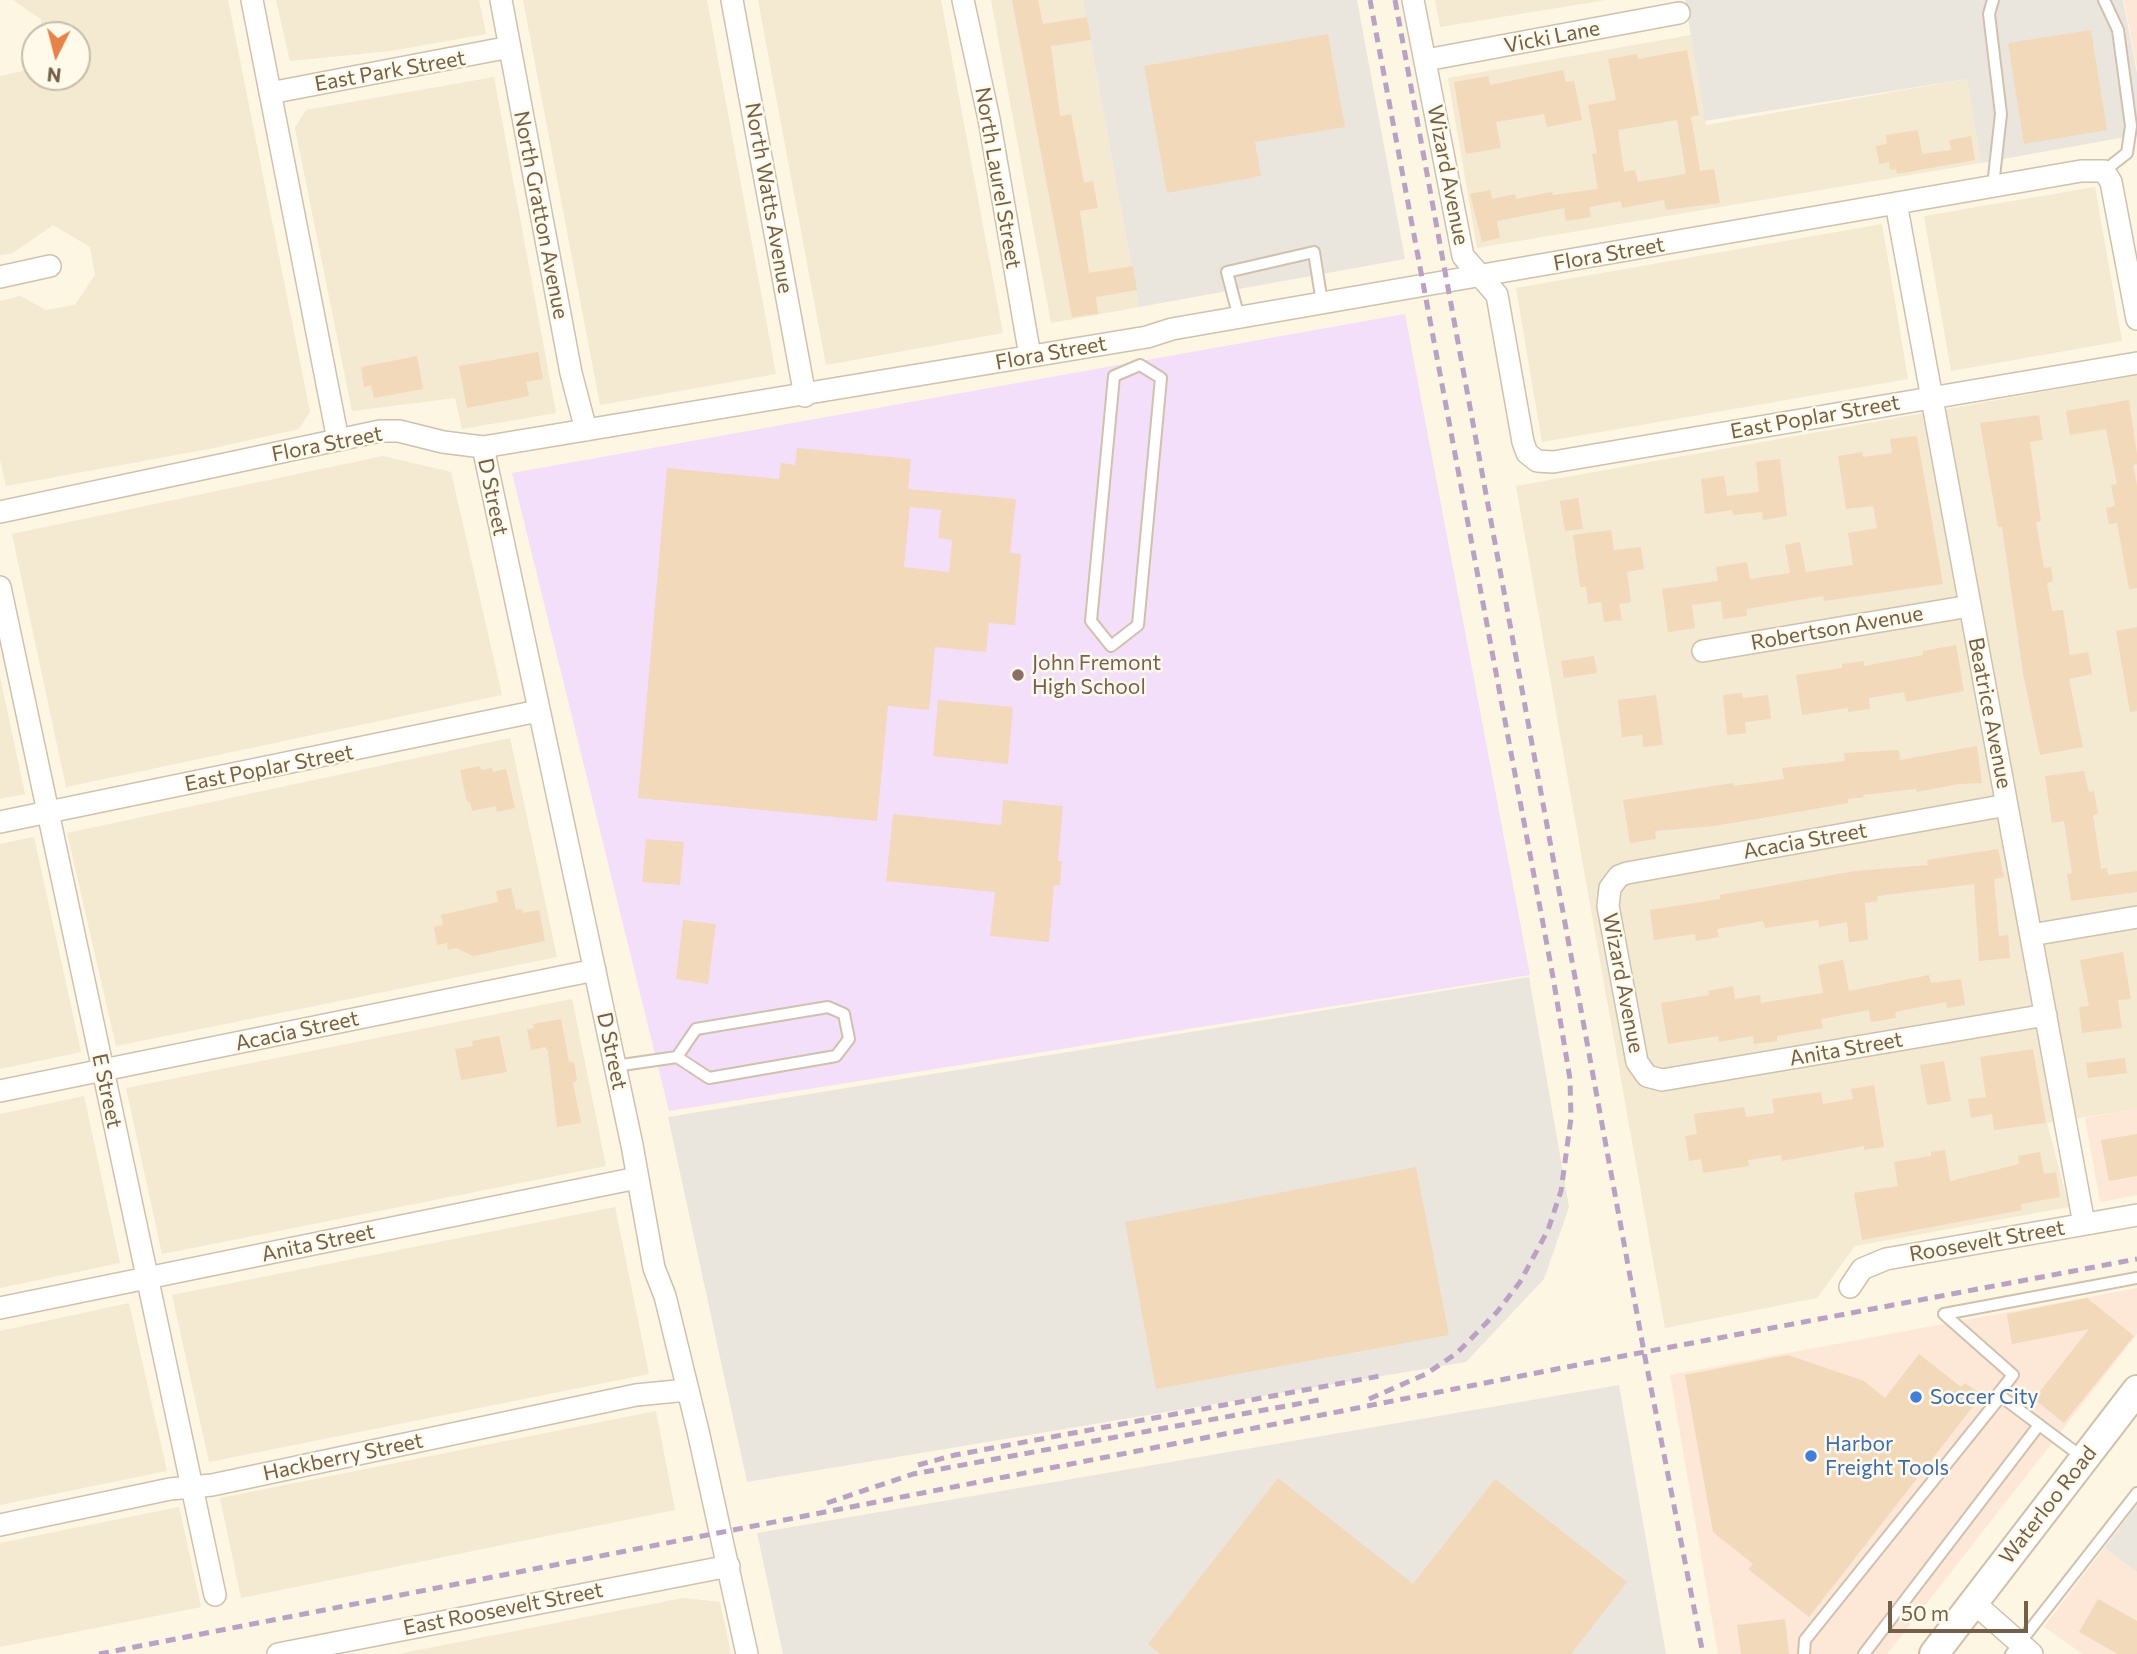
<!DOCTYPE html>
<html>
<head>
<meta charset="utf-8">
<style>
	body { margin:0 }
	#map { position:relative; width:2137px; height:1654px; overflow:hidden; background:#fcf6e2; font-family:Commissioner,sans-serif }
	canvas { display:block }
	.north { position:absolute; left:21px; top:21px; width:70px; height:70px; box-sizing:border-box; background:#fffae9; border:2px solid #c7bca9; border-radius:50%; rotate:186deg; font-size:19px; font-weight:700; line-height:28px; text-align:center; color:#745f48 }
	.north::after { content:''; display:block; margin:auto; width:24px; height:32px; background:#e88246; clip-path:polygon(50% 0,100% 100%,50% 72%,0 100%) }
	.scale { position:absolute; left:1888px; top:1601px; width:140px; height:32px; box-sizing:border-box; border:4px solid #745f48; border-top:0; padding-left:9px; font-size:21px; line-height:24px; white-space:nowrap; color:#745f48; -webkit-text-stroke:5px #fffae9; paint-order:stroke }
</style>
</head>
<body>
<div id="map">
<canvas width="2137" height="1654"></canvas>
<div class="north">N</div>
<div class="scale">50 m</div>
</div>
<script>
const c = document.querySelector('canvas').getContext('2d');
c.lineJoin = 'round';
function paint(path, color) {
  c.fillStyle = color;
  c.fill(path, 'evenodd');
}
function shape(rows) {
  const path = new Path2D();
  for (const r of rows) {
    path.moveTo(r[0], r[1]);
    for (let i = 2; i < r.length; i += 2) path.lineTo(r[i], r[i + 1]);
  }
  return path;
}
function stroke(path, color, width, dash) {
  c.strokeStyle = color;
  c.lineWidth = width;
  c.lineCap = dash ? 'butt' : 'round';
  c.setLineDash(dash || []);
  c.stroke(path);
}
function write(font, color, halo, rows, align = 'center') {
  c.font = font + ' Commissioner,sans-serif';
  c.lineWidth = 5;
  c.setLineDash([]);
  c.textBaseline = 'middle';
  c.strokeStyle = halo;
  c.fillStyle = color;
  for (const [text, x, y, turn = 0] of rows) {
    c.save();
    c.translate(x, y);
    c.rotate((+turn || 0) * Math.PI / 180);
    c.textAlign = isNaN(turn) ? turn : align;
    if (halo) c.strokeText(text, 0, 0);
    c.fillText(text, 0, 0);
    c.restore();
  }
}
const residential = shape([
	[13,0,228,0,310,412,299,429,209,449,6,486,0,460,0,301,20,296,46,310,75,305,95,275,90,247,53,225,13,253,0,255,0,76,23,71,35,56,35,77,77,77,77,35,41,35,41,19],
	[276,0,479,0,486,34,391,51,290,61],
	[523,0,707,0,776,374,600,405],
	[758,0,941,0,1003,333,826,365],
	[991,0,1083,0,1139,307,1051,323],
	[1435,0,1606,0,1440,27],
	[1691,35,1706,125,1967,79,1981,163,1477,248,1448,78],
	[494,77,556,413,462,429,455,398,352,411,295,128,306,110],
	[2095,187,2122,341,1951,371,1924,216],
	[1882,224,1908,379,1542,442,1516,288],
	[2137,375,2137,1109,2047,1123,2069,1207,1855,1246,1817,1298,1665,1328,1516,486],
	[383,456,451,472,502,695,66,787,12,534],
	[0,677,25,794,0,799],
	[510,738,557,957,116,1046,67,833],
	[34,837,81,1052,0,1069,0,844],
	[572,999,606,1166,162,1254,126,1088],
	[84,1096,120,1263,0,1288,0,1114],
	[615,1207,649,1374,209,1462,172,1295],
	[129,1303,167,1471,0,1505,0,1331],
	[656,1411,675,1510,241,1598,220,1498],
	[179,1507,201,1607,0,1647,0,1543],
	[683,1598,720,1602,731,1654,398,1654]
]);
const commercial = shape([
	[2124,0,2137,0,2137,69],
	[2137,1109,2137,1195,2100,1202,2085,1118],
	[2137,1288,2137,1334,1887,1654,1718,1654,1670,1375],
	[2104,1548,2137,1572,2137,1630,2125,1654,2083,1654,2044,1627]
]);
const industrial = shape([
	[1083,0,1357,0,1405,259,1139,307],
	[1685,0,2123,0,2137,73,2137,135,1981,163,1967,79,1705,121],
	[1529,977,1569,1207,1544,1279,1466,1362,747,1482,668,1117],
	[1619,1385,1666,1654,783,1654,757,1533],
	[2137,1505,2137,1572,2104,1548]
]);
const education = shape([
	[1405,314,1530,975,669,1111,512,473]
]);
const building = shape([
	[1012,0,1038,0,1043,24,1087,17,1091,40,1051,46,1060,116,1071,114,1084,183,1093,181,1098,208,1080,211,1089,273,1133,266,1137,290,1096,297,1098,314,1072,317],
	[2091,30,2107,130,2024,144,2008,43],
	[1328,34,1345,127,1255,142,1261,176,1167,193,1144,66],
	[1687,50,1699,115,1691,117,1700,171,1714,169,1720,203,1666,210,1664,200,1622,208,1621,201,1589,207,1591,217,1566,221,1564,208,1497,221,1500,238,1482,242,1470,194,1490,190,1492,199,1515,194,1516,199,1552,192,1553,195,1598,189,1592,154,1597,153,1588,105,1616,100,1608,59,1637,54,1638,59],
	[1677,120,1686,174,1638,182,1635,170,1624,172,1618,130],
	[1563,70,1566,82,1574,81,1582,120,1547,127,1544,114,1496,122,1501,148,1466,154,1454,82,1488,76,1490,85],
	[1918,130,1922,154,1951,150,1949,140,1971,136,1975,160,1897,174,1896,169,1890,170,1889,162,1879,164,1876,146,1887,144,1886,135],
	[538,352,543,379,526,382,529,396,467,408,459,366],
	[417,356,423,389,374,398,371,385,364,387,361,367],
	[2129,400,2137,454,2137,464,2133,465,2137,485,2137,588,2129,589,2117,523,2109,524,2106,508,2115,506,2111,485,2117,484,2106,429,2070,435,2066,411],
	[2039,415,2043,440,2030,442,2041,521,2036,522,2044,568,2051,567,2053,581,2047,583,2052,611,2063,610,2070,655,2088,652,2092,674,2069,679,2083,747,2040,755,2023,673,2002,527,1998,527,1980,423],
	[1917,436,1943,584,1824,601,1823,596,1746,609,1747,616,1723,619,1721,601,1692,605,1695,628,1668,632,1662,589,1718,581,1716,567,1747,562,1750,579,1790,573,1785,545,1800,542,1806,572,1853,565,1848,533,1877,528,1873,506,1846,509,1838,456,1862,452,1863,457,1892,453,1890,439],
	[797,448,911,459,908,489,1016,499,1010,553,1021,554,1015,625,989,623,986,652,935,647,929,710,888,706,877,821,638,798,667,468,779,479,781,463,795,465],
	[910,507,941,510,938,538,952,540,949,572,904,567],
	[1780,459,1787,516,1763,520,1762,512,1733,515,1732,510,1705,514,1701,479,1724,476,1727,496,1759,492,1756,462],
	[1578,498,1583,529,1565,531,1560,501],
	[1611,530,1614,550,1641,547,1644,569,1627,572,1631,602,1619,604,1622,620,1604,622,1601,602,1588,604,1586,587,1580,587,1573,535],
	[2137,627,2137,711,2130,712,2116,631],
	[1956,645,1964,691,1906,702,1904,692,1869,698,1870,709,1848,712,1848,708,1802,715,1796,675,1842,668,1842,664,1864,661,1864,666,1923,655,1923,651],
	[1594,656,1597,673,1564,678,1561,661],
	[1742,693,1743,698,1768,695,1771,719,1745,722,1746,733,1727,735,1723,695],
	[1656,695,1663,745,1643,747,1642,735,1622,737,1618,700],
	[938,700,1013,707,1008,764,933,756],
	[1977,746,1982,783,1959,784,1917,792,1916,789,1863,795,1864,797,1848,799,1848,803,1803,811,1714,826,1655,831,1656,839,1630,843,1623,800,1733,783,1734,786,1784,779,1782,768,1845,761,1844,753,1899,750,1900,760],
	[480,766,481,770,492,768,493,772,506,769,515,808,497,812,496,806,472,811,470,802,467,802,460,770],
	[2084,771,2089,792,2094,791,2098,814,2093,815,2101,869,2107,868,2108,875,2137,871,2137,892,2071,901,2067,874,2072,873,2064,821,2052,823,2045,776],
	[1003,800,1063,806,1058,861,1062,861,1060,885,1054,885,1049,942,990,936,995,892,886,881,893,814,1001,825],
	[646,839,684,842,680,885,642,882],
	[1998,849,2004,877,1994,879,1999,936,2008,935,2010,958,1979,961,1974,884,1877,896,1878,901,1865,903,1868,940,1849,942,1847,922,1819,927,1818,920,1765,928,1763,921,1717,929,1719,937,1696,941,1695,934,1654,940,1650,910,1720,899,1720,895,1855,871,1928,865,1927,860],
	[511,888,516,910,522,909,523,913,539,910,545,941,473,956,456,948,448,950,447,943,437,945,434,927,443,925,441,915,498,902,496,891],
	[683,920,716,924,708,984,676,979],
	[2123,952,2131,999,2118,1000,2122,1028,2082,1033,2079,1007,2089,1006,2080,960],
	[1843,960,1849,991,1929,975,1931,983,1961,979,1965,1005,1947,1008,1946,1002,1895,1012,1896,1018,1871,1022,1869,1010,1821,1019,1823,1028,1777,1036,1777,1041,1754,1044,1753,1036,1719,1042,1718,1036,1668,1044,1661,1003,1709,995,1708,991,1733,986,1735,999,1760,995,1761,1003,1823,993,1818,965],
	[561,1019,569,1062,574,1062,577,1080,573,1083,581,1123,557,1127,548,1051,545,1047,531,1050,527,1030,534,1028,533,1024],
	[499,1036,507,1072,461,1080,455,1049,473,1046,472,1041],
	[2033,1049,2046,1123,1994,1130,1992,1114,1971,1118,1968,1099,1986,1097,1980,1057],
	[2125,1058,2127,1073,2088,1078,2086,1063],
	[1944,1061,1951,1101,1927,1105,1920,1065],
	[1874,1085,1884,1147,1864,1150,1864,1146,1782,1161,1781,1155,1748,1160,1749,1166,1703,1173,1701,1159,1689,1161,1685,1136,1697,1134,1694,1114,1744,1107,1746,1117,1774,1113,1772,1099,1821,1092,1823,1104,1853,1099,1851,1089],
	[2137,1134,2137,1176,2109,1181,2101,1140],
	[1945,1150,1950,1181,2019,1164,2018,1156,2040,1152,2044,1174,2056,1172,2060,1197,2021,1204,2022,1210,1862,1240,1854,1193,1898,1186,1894,1162,1931,1156,1931,1152],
	[1416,1167,1449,1335,1156,1389,1125,1222],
	[2087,1298,2134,1336,2064,1423,2034,1399,2089,1329,2012,1344,2007,1314],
	[1919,1354,1961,1387,1965,1383,1982,1395,1809,1617,1748,1569,1753,1564,1713,1532,1685,1375,1788,1355,1864,1381,1885,1398],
	[1278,1478,1413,1584,1495,1479,1627,1582,1571,1654,1160,1654,1148,1644],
	[2098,1599,2137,1621,2137,1654,2118,1654,2079,1632],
	[1785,1619,1789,1654,1741,1654,1737,1625]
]);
const service = shape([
	[2104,171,2127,153,2131,126,2118,30,2104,0],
	[1993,186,2001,114,1989,14,1993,0],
	[1239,318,1227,272,1314,252,1322,303],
	[1140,365,1161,378,1138,625,1111,646,1091,621,1114,376,1140,365],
	[615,1066,677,1057,709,1078,836,1056,849,1039,844,1014,828,1007,696,1029,677,1057],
	[2082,1457,1998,1394,2013,1375,1944,1314,2137,1278],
	[1804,1654,1805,1640,2001,1396],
	[1864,1654,2039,1425],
	[2011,1654,2137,1493]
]);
const minor = shape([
	[252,0,338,440],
	[501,0,571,373,586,430],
	[732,0,805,396],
	[963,0,989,119,1030,356],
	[1413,0,1463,256,1497,295,1523,442,1527,453,1537,461,1553,462,2137,363],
	[1426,60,1679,13],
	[270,93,510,47],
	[1896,203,2084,1224],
	[0,277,50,266],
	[483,447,632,1145,654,1268,665,1296,698,1431,747,1654],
	[0,512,380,431,399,431,443,442,483,447,1147,337,1172,329,2081,171,2104,171,2111,182,2137,319],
	[0,587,215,1595],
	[1703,651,1970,606],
	[2007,805,1627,873,1619,876,1610,888,1608,906,1637,1062,1647,1076,1662,1080,2046,1015],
	[0,822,538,711],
	[2031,935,2137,917],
	[0,1091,595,970],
	[1850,1287,1862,1269,1886,1259,2137,1215],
	[0,1308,637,1178],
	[0,1525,170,1489,212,1485,636,1395,687,1390],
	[1973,1602,2032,1654],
	[278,1654,729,1566]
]);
const secondary = shape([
	[1934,1654,2137,1390]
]);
const rail = shape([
	[1395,0,1644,1352,1703,1654],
	[1369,1399,1426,1374,1457,1353,1497,1312,1520,1282,1548,1230,1561,1191,1571,1118,1570,1079,1553,977,1370,0],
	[918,1465,955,1455,1380,1376],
	[827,1503,913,1474,1319,1400],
	[99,1654,1618,1357,2137,1259]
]);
const markers = [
	[1018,675,7,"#8d6e63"],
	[1916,1397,7,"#3f7fe0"],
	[1811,1456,7,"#3f7fe0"]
];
const streetNames = [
	["Vicki Lane",1552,37,-11],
	["East Park Street",390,71,-10],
	["Wizard Avenue",1448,175,79],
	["North Laurel Street",998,178,80],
	["North Watts Avenue",769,198,80],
	["North Gratton Avenue",541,215,79],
	["Flora Street",1609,254,-10],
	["Flora Street",1051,353,-10],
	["East Poplar Street",1815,417,-10],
	["Flora Street",327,444,-11],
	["D Street",493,497,78],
	["Robertson Avenue",1837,628,-10],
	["Beatrice Avenue",1990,713,79],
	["East Poplar Street",269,768,-11],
	["Acacia Street",1805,841,-10],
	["Wizard Avenue",1623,983,79],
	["Acacia Street",297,1031,-12],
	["Anita Street",1846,1049,-10],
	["D Street",612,1051,78],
	["E Street",107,1091,78],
	["Roosevelt Street",1987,1241,-10],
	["Anita Street",318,1243,-12],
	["Hackberry Street",343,1457,-12],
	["Waterloo Road",2048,1505,-52],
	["East Roosevelt Street",503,1609,-11]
];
const educationNames = [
	["John Fremont",1032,663],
	["High School",1032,687]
];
const shopNames = [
	["Soccer City",1930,1397],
	["Harbor",1825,1444],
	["Freight Tools",1825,1468]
];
paint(residential, '#f4e9d1');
paint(commercial, '#fde7d6');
paint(industrial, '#ebe6dd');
paint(education, '#f3dff9');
paint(building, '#f2d9ba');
stroke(service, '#d0c1ac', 14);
stroke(minor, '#d0c1ac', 24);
stroke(secondary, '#d1c0a6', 32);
stroke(service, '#fff', 10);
stroke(minor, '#fff', 21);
stroke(secondary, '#fff', 28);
stroke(rail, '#baa1c6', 5, [10, 7]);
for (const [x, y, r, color] of markers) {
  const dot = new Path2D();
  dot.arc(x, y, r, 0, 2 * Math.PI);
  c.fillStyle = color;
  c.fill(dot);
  stroke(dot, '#fffae9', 2.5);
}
write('21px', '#745f48', '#fffae9', streetNames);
write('21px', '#785e54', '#fffae9', educationNames, 'left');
write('21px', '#366cbe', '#fffae9', shopNames, 'left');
</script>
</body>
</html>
